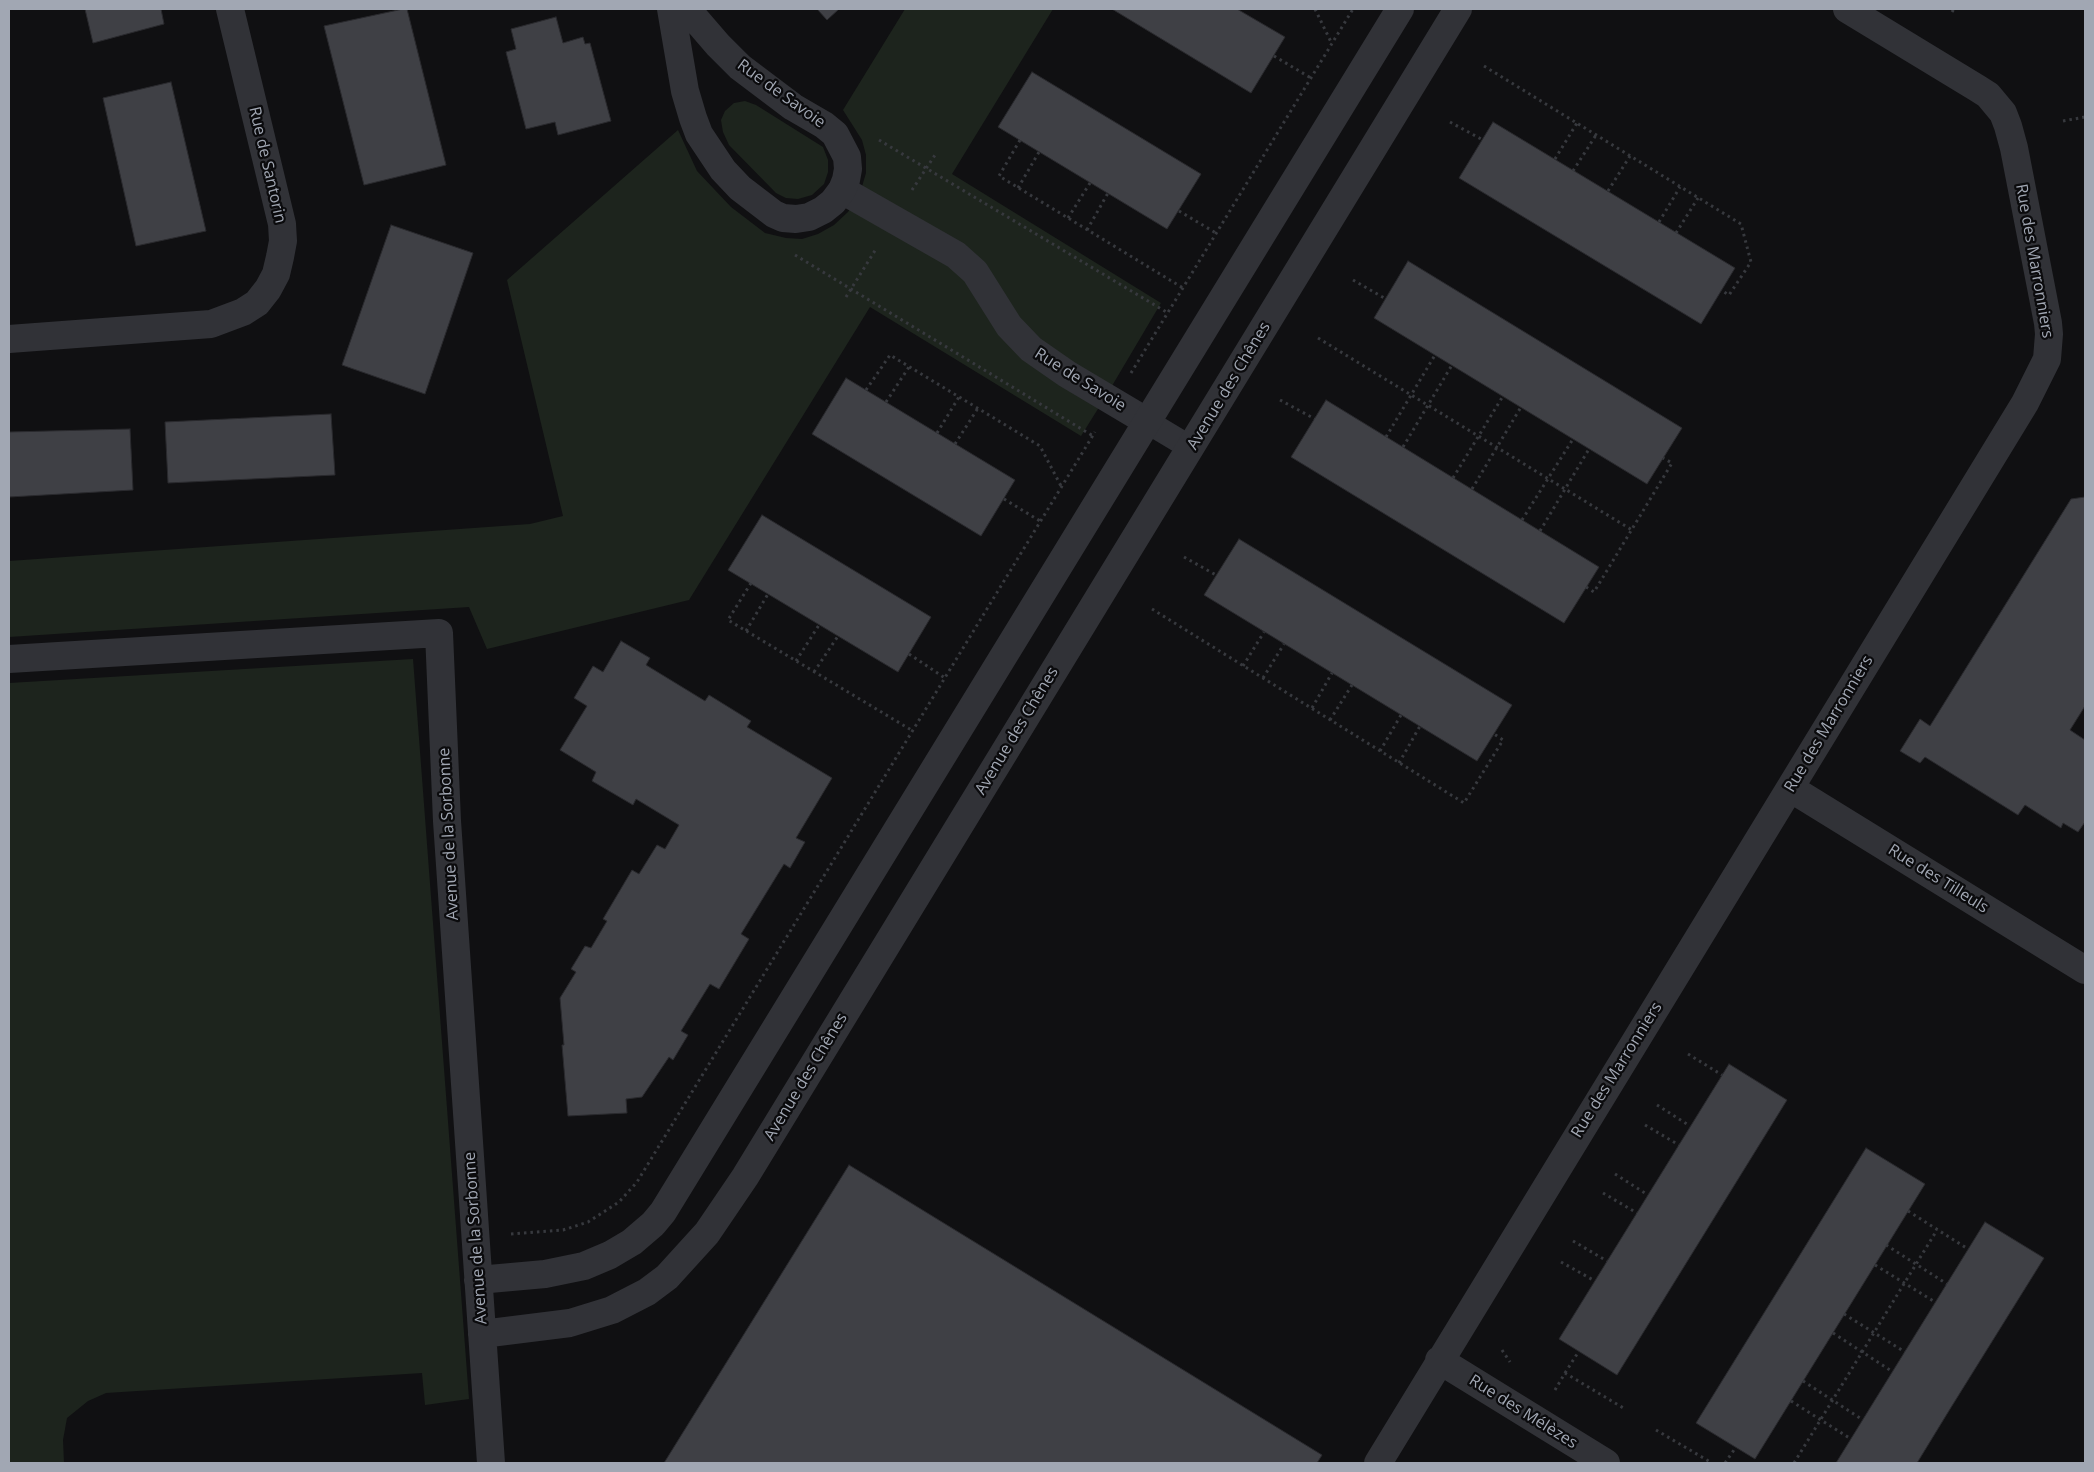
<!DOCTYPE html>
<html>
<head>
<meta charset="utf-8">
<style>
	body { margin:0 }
	#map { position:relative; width:2094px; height:1472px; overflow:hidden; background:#101012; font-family:"Open Sans",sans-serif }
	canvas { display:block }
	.frame { position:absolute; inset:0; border:10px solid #a1a7b3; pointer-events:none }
</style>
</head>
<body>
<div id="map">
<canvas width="2094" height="1472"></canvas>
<div class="frame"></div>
</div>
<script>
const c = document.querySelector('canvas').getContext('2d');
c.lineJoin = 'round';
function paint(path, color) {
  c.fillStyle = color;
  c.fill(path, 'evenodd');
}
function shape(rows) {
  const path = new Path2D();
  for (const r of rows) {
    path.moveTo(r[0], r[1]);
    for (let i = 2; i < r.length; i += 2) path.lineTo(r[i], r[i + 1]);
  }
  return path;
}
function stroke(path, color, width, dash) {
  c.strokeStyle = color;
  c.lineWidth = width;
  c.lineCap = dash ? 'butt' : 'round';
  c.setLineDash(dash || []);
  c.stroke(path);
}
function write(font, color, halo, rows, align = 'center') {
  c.font = font + ' "Open Sans",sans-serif';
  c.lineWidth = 4.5;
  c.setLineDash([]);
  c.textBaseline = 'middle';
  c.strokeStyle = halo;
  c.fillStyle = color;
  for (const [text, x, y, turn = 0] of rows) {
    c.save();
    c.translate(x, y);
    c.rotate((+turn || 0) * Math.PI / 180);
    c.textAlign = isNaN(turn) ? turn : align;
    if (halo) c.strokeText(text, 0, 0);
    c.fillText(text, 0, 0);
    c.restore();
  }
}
const green = shape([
	[905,9,1053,9,952,174,1161,303,1106,396,1081,436,870,307,689,600,487,649,469,607,9,637,9,561,530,524,563,516,507,280,678,130,697,171,731,207,765,233,786,238,802,239,818,234,834,225,848,212,857,198,861,190,866,173,866,155,862,140,843,110],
	[745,101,756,105,823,147,828,160,828,172,824,184,812,195,798,199,786,198,776,193,729,145,723,132,721,120,725,111,734,103],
	[413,659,469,1399,425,1405,422,1373,106,1393,88,1401,67,1418,63,1440,64,1463,9,1463,9,683]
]);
const building = shape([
	[85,9,161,9,164,24,93,43,85,9],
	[403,9,407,9,446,165,364,185,324,26,403,9],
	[817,9,839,9,827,20,817,9],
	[1112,9,1237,9,1285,37,1251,93,1112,9],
	[556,17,563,43,583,37,585,44,590,43,611,121,558,135,555,122,526,129,506,52,516,49,511,29,556,17],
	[1032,72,1201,174,1167,229,998,127,1032,72],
	[171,82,206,231,136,246,103,98,171,82],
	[1493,122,1735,268,1701,324,1459,178,1493,122],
	[391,225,473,253,425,394,342,365,391,225],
	[1408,261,1682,428,1647,484,1374,318,1408,261],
	[846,378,1015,480,981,536,812,434,846,378],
	[1326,400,1599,567,1564,623,1291,457,1326,400],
	[331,414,335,475,168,483,165,422,331,414],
	[130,429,133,490,9,497,9,432,130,429],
	[2085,497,2085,706,2070,730,2085,740,2085,822,2078,832,2063,823,2061,828,2025,805,2018,815,1925,757,1920,763,1900,751,1920,719,1930,726,2071,499,2085,497],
	[762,515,931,617,898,672,728,570,762,515],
	[1239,539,1512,705,1477,761,1204,595,1239,539],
	[621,641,650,658,646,665,705,701,709,695,751,721,747,727,832,778,796,838,805,842,790,868,784,864,741,934,749,939,719,989,710,984,681,1031,688,1035,673,1060,669,1057,642,1097,626,1099,627,1113,568,1116,562,1045,564,1045,560,998,576,972,571,969,585,946,591,948,607,921,603,919,632,870,639,874,657,845,665,849,679,825,636,799,633,805,592,781,596,772,560,750,587,706,574,698,593,666,603,672,621,641],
	[1729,1064,1787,1100,1617,1375,1559,1339,1729,1064],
	[1866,1148,1925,1184,1755,1459,1696,1423,1866,1148],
	[849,1165,1322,1455,1317,1463,664,1463,849,1165],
	[1985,1222,2044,1258,1950,1409,1917,1463,1836,1463,1985,1222]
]);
const path = shape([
	[1315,9,1332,44],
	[1952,12,1954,9],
	[1274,56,1311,78],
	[1484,66,1741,224,1751,262,1729,295,1721,290],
	[2063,121,2085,117],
	[1450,122,1483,140],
	[879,140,1168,313],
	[1020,140,999,176,1183,288],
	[1555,159,1577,123],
	[1573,171,1596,135],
	[1018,188,1039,152],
	[912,190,935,155],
	[1608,191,1630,156],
	[1179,211,1216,233],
	[1068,218,1090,183],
	[1659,222,1680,187],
	[1087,230,1108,193],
	[1676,233,1698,198],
	[795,255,1093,436],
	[1353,280,1386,299],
	[846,297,876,249],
	[1318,338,1632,530],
	[1131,373,1353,9],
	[866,390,890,355,1040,446,1061,486],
	[1280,400,1315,419],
	[886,402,909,367],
	[937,433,959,397],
	[1386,437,1435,355],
	[955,444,978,408],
	[1403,447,1452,365],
	[1453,478,1503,396],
	[1472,489,1521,407],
	[1004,499,1040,521],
	[1522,520,1573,439],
	[1540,531,1589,449],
	[1184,557,1216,575],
	[751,583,728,620,913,731],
	[1586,587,1594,592,1672,463,1663,458],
	[1152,609,1464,803,1503,740,1494,734],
	[746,631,768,594],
	[909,654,945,678],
	[796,661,819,625],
	[1243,666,1264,632],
	[814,672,838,636],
	[1263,678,1284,644],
	[1312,708,1332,673],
	[1330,720,1352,685],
	[1380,751,1401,715],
	[1399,763,1420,726],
	[1688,1054,1722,1075],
	[1657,1105,1690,1126],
	[1645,1125,1679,1145],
	[1615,1174,1648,1195],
	[1603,1193,1637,1213],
	[1908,1211,1968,1249],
	[511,1234,563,1230,588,1222,619,1202,637,1182,1095,432],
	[1573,1241,1607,1261],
	[1886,1245,1947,1284],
	[1561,1262,1595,1281],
	[1875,1265,1935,1302],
	[1844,1314,1905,1352],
	[1833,1333,1893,1372],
	[1502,1350,1510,1362],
	[1565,1373,1579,1351],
	[1803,1381,1863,1420],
	[1555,1390,1565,1373,1625,1409],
	[1791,1401,1851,1439],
	[1656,1430,1712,1463],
	[1725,1463,1736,1447],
	[1794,1463,1937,1230]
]);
const service = shape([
	[1146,421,1191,448]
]);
const pedestrian = shape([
	[842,190,956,255,975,272,1009,326,1031,349,1067,374,1146,421]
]);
const minor = shape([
	[671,9,685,91,693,118,699,134,723,170,740,188,774,214,783,218,796,219,809,217,823,210,833,202,842,190,846,180,848,169,847,157,835,134,824,125,793,107,740,67,718,45,687,9],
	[9,339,211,324,243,312,257,303,268,289,276,274,280,257,283,241,282,224,230,9],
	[9,659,439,633,447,821,491,1463],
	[1790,788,2085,970],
	[478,1280,545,1274,584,1266,610,1255,632,1242,653,1224,663,1212,1400,9],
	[482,1334,570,1323,612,1310,647,1292,667,1277,707,1233,745,1177,1458,9],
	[1439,1360,1606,1463],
	[1378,1463,2025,403,2047,359,2049,334,2048,323,2014,148,2008,126,2003,113,1988,95,1977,88,1847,9]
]);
const streetNames = [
	["Rue de Savoie",781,94,36],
	["Rue de Santorin",267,165,77],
	["Rue des Marronniers",2034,261,80],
	["Rue de Savoie",1080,380,32],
	["Avenue des Chênes",1229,386,-59],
	["Rue des Marronniers",1829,724,-59],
	["Avenue des Chênes",1017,731,-59],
	["Avenue de la Sorbonne",449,834,-93],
	["Rue des Tilleuls",1938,879,32],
	["Rue des Marronniers",1617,1070,-58],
	["Avenue des Chênes",806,1077,-59],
	["Avenue de la Sorbonne",476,1238,-94],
	["Rue des Mélèzes",1523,1412,32]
];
paint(green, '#1d241d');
paint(building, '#3f4045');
stroke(building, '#2a2a2e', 1);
stroke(path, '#37393e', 3, [2.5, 4]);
stroke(service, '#313237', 24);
stroke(pedestrian, '#313237', 28);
stroke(minor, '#313237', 28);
write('16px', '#a1a7b3', '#0b0b0d', streetNames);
</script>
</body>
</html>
